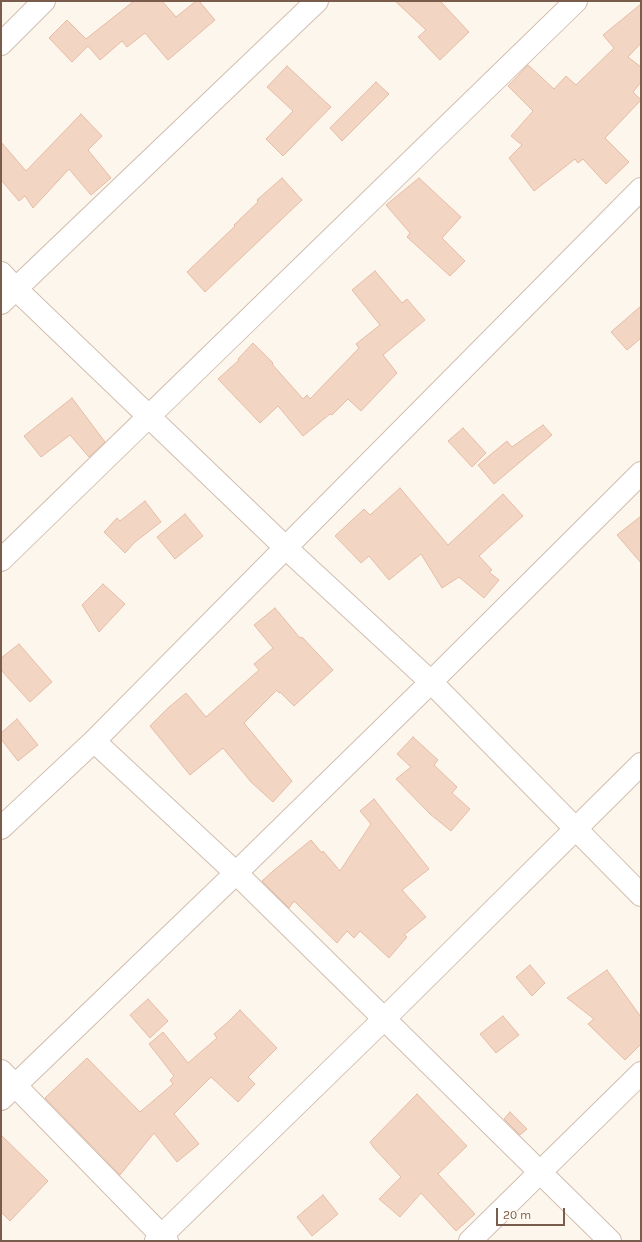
<!DOCTYPE html>
<html>
<head>
<meta charset="utf-8">
<style>
	body { margin:0 }
	#map { position:relative; width:642px; height:1242px; overflow:hidden; background:#fdf6ec; font-family:Karla,sans-serif }
	canvas { display:block }
	.frame { position:absolute; inset:0; border:2px solid #7a5c4d; pointer-events:none }
	.scale { position:absolute; left:496px; top:1208px; width:69px; height:18px; box-sizing:border-box; border:2px solid #7a5c4d; border-top:0; padding-left:5px; font-size:12px; line-height:14px; white-space:nowrap; color:#7a5c4d; -webkit-text-stroke:3px #fffaf3; paint-order:stroke }
</style>
</head>
<body>
<div id="map">
<canvas width="642" height="1242"></canvas>
<div class="frame"></div>
<div class="scale">20 m</div>
</div>
<script>
const c = document.querySelector('canvas').getContext('2d');
c.lineJoin = 'round';
function paint(path, color) {
  c.fillStyle = color;
  c.fill(path, 'evenodd');
}
function shape(rows) {
  const path = new Path2D();
  for (const r of rows) {
    path.moveTo(r[0], r[1]);
    for (let i = 2; i < r.length; i += 2) path.lineTo(r[i], r[i + 1]);
  }
  return path;
}
function stroke(path, color, width, dash) {
  c.strokeStyle = color;
  c.lineWidth = width;
  c.lineCap = dash ? 'butt' : 'round';
  c.setLineDash(dash || []);
  c.stroke(path);
}
const building = shape([
	[134,1,162,1,176,17,196,1,199,1,215,20,168,60,145,33,127,47,122,41,100,60,88,46,72,62,49,38,67,20,86,39,134,1],
	[395,1,440,1,469,32,440,60,418,37,426,30,395,1],
	[641,4,641,43,628,57,641,67,641,82,633,92,641,100,605,138,629,162,606,184,583,159,578,163,575,159,534,191,509,158,522,145,511,136,533,111,508,86,528,65,554,89,566,76,576,85,614,48,603,35,641,4],
	[287,66,331,107,283,156,266,139,293,111,267,87,287,66],
	[376,82,389,94,342,141,330,128,376,82],
	[81,114,102,136,88,150,111,178,91,195,69,169,33,208,25,196,19,201,1,180,1,142,26,171,81,114],
	[282,178,302,200,205,292,187,272,235,226,234,225,258,202,257,200,282,178],
	[419,178,461,217,442,238,465,261,450,276,407,237,410,233,386,205,419,178],
	[375,271,402,303,407,299,425,320,383,355,397,373,361,411,348,399,332,415,330,414,303,436,278,406,260,423,218,379,239,360,238,359,253,343,273,363,272,364,303,399,307,395,310,399,359,348,356,344,380,325,352,290,375,271],
	[641,306,641,338,627,350,611,332,641,306],
	[72,398,105,442,89,457,70,435,41,457,24,436,72,398],
	[543,425,552,435,494,484,478,465,507,441,512,447,543,425],
	[463,428,486,453,472,467,448,441,463,428],
	[400,488,448,545,503,494,523,516,479,556,492,570,489,572,499,580,484,598,459,577,442,588,421,554,389,580,369,556,361,563,335,536,364,509,370,515,400,488],
	[145,501,161,522,135,542,125,553,104,532,117,518,120,521,145,501],
	[185,514,203,536,175,559,157,537,185,514],
	[641,516,641,563,617,535,641,516],
	[103,584,125,604,99,632,82,605,103,584],
	[275,608,300,638,302,637,333,670,294,706,280,692,279,693,277,690,244,723,292,781,273,802,251,782,223,748,190,775,150,726,168,708,186,693,206,717,259,670,254,664,273,648,254,625,275,608],
	[19,644,52,682,30,702,1,670,1,658,19,644],
	[17,719,38,745,18,761,1,739,1,733,17,719],
	[413,737,438,760,434,765,457,787,452,793,470,809,451,831,430,814,396,779,411,767,397,754,413,737],
	[374,799,429,869,402,890,426,917,404,935,407,937,389,958,360,931,354,938,347,931,337,943,294,901,289,908,262,881,273,871,311,840,322,853,323,851,340,871,371,824,360,811,374,799],
	[530,965,545,983,532,996,516,977,530,965],
	[607,970,641,1017,641,1044,625,1060,588,1024,594,1019,567,998,607,970],
	[148,999,168,1021,150,1038,130,1015,148,999],
	[240,1010,277,1048,248,1077,255,1084,238,1102,211,1077,174,1114,199,1144,177,1162,154,1133,120,1175,45,1098,87,1058,140,1112,173,1084,170,1080,174,1076,149,1044,163,1032,188,1063,217,1038,214,1034,228,1022,240,1010],
	[503,1016,519,1035,496,1053,480,1034,503,1016],
	[417,1094,467,1146,438,1174,475,1214,456,1231,421,1193,400,1217,379,1199,401,1177,374,1148,370,1142,417,1094],
	[510,1112,527,1129,520,1135,504,1119,510,1112],
	[1,1135,48,1181,10,1221,1,1212,1,1135],
	[323,1195,338,1214,312,1236,297,1217,323,1195]
]);
const street = shape([
	[1,44,44,1],
	[1,273,15,288,286,548,431,682,641,895],
	[1,303,317,1],
	[1,560,576,1],
	[94,741,236,873,610,1241],
	[1,828,94,741,641,189],
	[1,1071,167,1241],
	[1,1099,236,873,431,682,641,473],
	[156,1241,384,1019,641,764],
	[470,1241,641,1073]
]);
paint(building, '#f3d5c3');
stroke(building, '#e6bba3', 1);
stroke(street, '#d1beb0', 24);
stroke(street, '#fff', 22);
</script>
</body>
</html>
